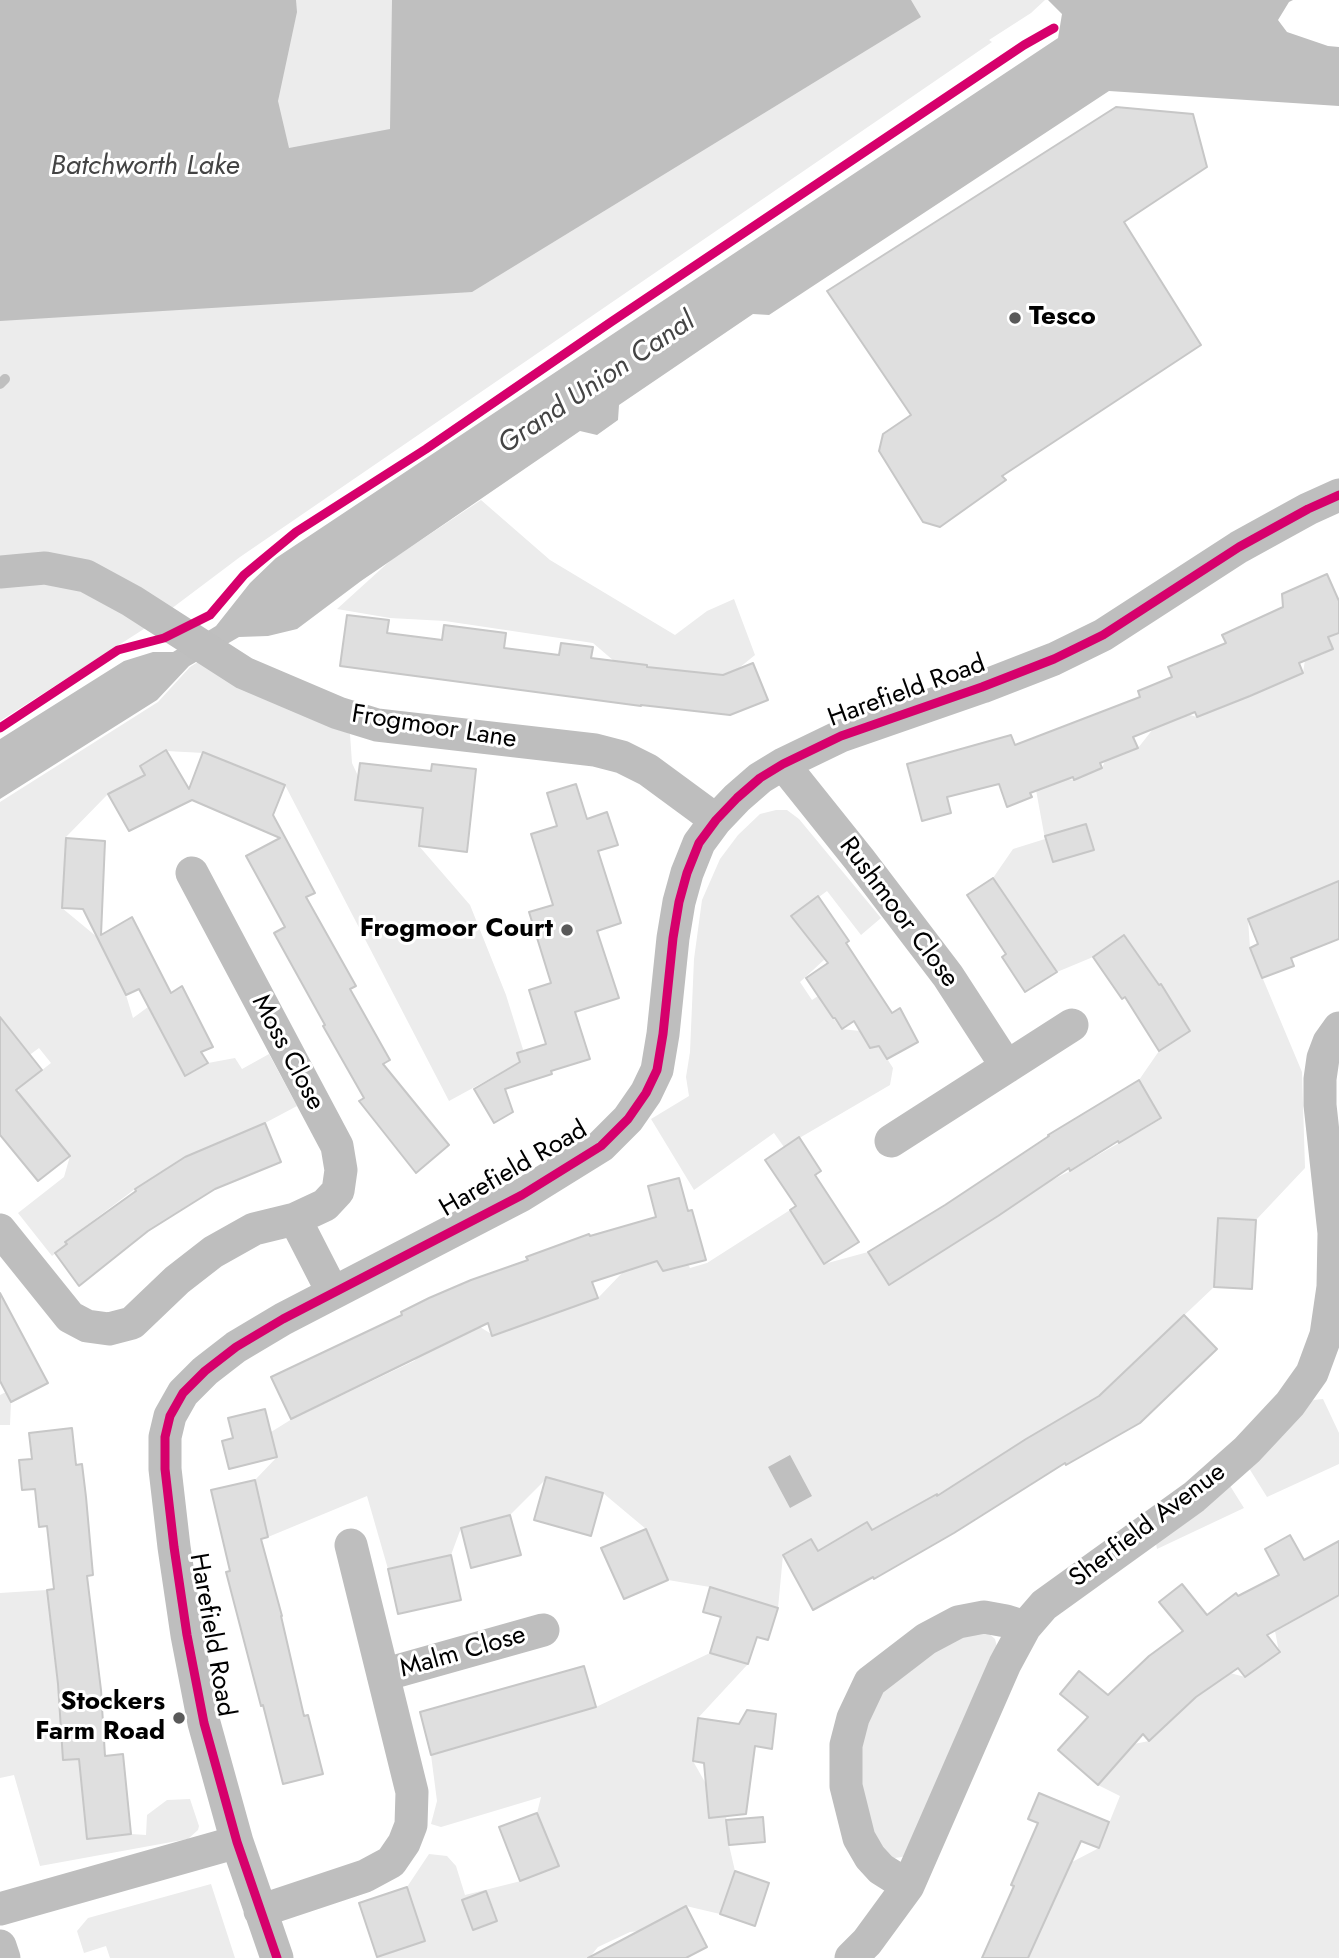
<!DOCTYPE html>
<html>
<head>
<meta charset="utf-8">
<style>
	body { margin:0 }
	canvas { display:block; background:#fff }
</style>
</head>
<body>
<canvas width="1339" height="1958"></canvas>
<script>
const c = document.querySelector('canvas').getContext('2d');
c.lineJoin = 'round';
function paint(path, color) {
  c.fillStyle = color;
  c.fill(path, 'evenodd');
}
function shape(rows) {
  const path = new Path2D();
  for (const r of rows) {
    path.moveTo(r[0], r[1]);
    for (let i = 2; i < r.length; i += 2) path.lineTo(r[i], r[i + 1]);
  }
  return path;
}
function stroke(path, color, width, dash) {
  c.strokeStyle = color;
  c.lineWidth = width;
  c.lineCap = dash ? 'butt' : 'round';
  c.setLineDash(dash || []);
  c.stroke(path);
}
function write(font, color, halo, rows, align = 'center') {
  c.font = font + ' Jost,sans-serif';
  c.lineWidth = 6;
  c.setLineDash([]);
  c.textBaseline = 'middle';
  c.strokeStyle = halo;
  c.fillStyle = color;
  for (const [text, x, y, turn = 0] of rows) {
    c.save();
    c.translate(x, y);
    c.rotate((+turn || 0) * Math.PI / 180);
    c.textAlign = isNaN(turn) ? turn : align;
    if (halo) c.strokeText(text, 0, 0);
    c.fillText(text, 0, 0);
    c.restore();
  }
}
const green = shape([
	[0,0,1045,0,1031,13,989,40,992,42,240,557,147,627,0,721],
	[481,500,550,560,675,635,707,611,734,599,755,655,739,668,709,680,700,673,652,667,614,661,593,643,445,621,390,618,337,609,391,560],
	[1339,633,1339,881,1248,919,1250,948,1302,1072,1305,1168,1256,1220,1218,1218,1214,1287,1117,1379,1115,1387,958,1483,872,1531,867,1522,818,1551,811,1539,783,1555,778,1608,710,1587,668,1580,646,1529,603,1493,547,1478,510,1515,461,1528,451,1555,388,1569,367,1496,268,1537,255,1480,277,1457,271,1432,292,1419,414,1361,421,1354,480,1327,493,1335,598,1298,623,1272,657,1261,663,1271,688,1264,690,1268,707,1263,790,1210,824,1264,868,1252,889,1285,1048,1182,1070,1171,1161,1119,1139,1080,1159,1051,1190,1031,1154,977,1124,936,1093,957,1057,972,993,878,1013,849,1045,839,1036,790,1068,779,1074,780,1102,768,1105,761,1138,748,1153,729,1179,712,1197,717,1250,696,1303,673,1305,660,1328,637],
	[204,658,350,734,352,763,358,776,356,800,423,808,419,846,470,905,506,995,526,1059,449,1101,285,785,204,753,166,751,140,766,145,774,108,794,66,837,62,908,97,937,126,995,133,1018,148,1007,185,1076,208,1063,235,1058,242,1069,269,1054,297,1106,265,1123,187,1156,135,1189,66,1241,67,1244,52,1256,18,1213,64,1177,70,1156,21,1096,18,1089,51,1063,39,1048,20,1062,19,1041,0,1017,0,802,158,702,190,667],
	[776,810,787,810,799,819,881,918,861,935,827,891,792,917,825,959,800,982,812,1000,818,996,841,1029,860,1031,870,1048,879,1046,893,1068,890,1085,784,1147,774,1133,694,1190,651,1119,689,1096,686,1077,690,1052,694,959,702,900,720,859,738,835,760,814],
	[6,1392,11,1402,10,1425,0,1425,0,1395],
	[1323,1399,1339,1433,1339,1464,1267,1497,1247,1465,1302,1407,1314,1400],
	[1227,1481,1244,1508,1157,1549,1155,1538],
	[47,1590,58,1689,63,1759,79,1759,87,1838,131,1834,146,1835,147,1815,167,1800,190,1799,199,1826,198,1830,188,1839,40,1866,14,1775,0,1778,0,1593],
	[1339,1595,1339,1958,1028,1958,1026,1902,1058,1893,1072,1862,1099,1848,1120,1796,1098,1785,1134,1744,1149,1741,1194,1699,1230,1673,1245,1677,1279,1652,1275,1631],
	[986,1631,995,1639,997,1647,908,1856,895,1858,887,1856,878,1848,858,1784,859,1745,879,1691,908,1666,964,1635],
	[710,1653,748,1664,698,1718,693,1761,706,1784,709,1817,726,1816,729,1845,735,1871,720,1914,686,1906,639,1931,630,1932,598,1947,589,1958,376,1958,425,1941,407,1887,429,1854,447,1856,456,1866,465,1895,521,1881,559,1866,537,1813,541,1797,441,1827,431,1824,437,1801,431,1755,596,1707],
	[211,1884,235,1958,110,1958,106,1946,84,1953,77,1931,88,1918]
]);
const water = shape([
	[0,0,296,0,297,12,278,101,289,148,390,129,392,0,911,0,921,17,472,292,0,321],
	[1048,0,1293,0,1289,2,1278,20,1287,32,1328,46,1339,47,1339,106,1109,91,769,315,753,314,619,405,618,420,597,435,580,431,361,581,297,629,268,636,239,637,189,666,157,700,0,799,0,739,124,661,153,652,173,652,216,626,250,583,276,558,1058,38,1062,14],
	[790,1455,812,1496,790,1508,768,1467]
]);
const stream = shape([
	[0,384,5,379]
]);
const building = shape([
	[1116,107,1193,114,1207,167,1124,222,1201,345,1002,476,1006,480,940,527,923,522,879,451,883,434,911,415,827,291,1116,107],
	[1327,574,1339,601,1339,633,1328,637,1333,649,1299,663,1303,673,1250,696,1197,717,1195,712,1133,737,1138,748,1100,763,1102,768,1074,780,1073,777,1030,793,1032,797,1007,807,999,784,947,797,951,813,922,821,907,764,1011,735,1015,745,1140,697,1138,691,1172,677,1168,667,1226,643,1222,635,1283,607,1282,594,1327,574],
	[347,615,389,620,387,633,442,640,444,625,506,633,504,648,559,655,561,643,593,647,591,658,647,665,647,667,723,675,753,663,768,700,730,715,641,705,641,706,340,666,347,615],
	[166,750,189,789,203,752,285,785,273,815,315,893,306,897,356,986,350,989,390,1060,383,1064,449,1145,416,1173,359,1101,364,1098,323,1026,325,1025,274,933,285,927,246,856,280,838,192,800,129,831,108,794,145,775,140,766,166,750],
	[360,763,431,771,432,764,476,769,467,852,419,846,423,808,355,800,360,763],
	[576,784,587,819,607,812,618,845,598,851,621,923,597,931,619,998,575,1012,590,1059,551,1071,552,1074,505,1089,513,1112,494,1123,474,1089,520,1062,517,1053,546,1044,529,990,551,983,529,912,553,905,531,834,557,826,547,793,576,784],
	[1086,824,1094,850,1053,862,1045,836,1086,824],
	[66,838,105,841,101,935,132,917,171,993,182,986,213,1047,201,1052,208,1063,185,1076,139,989,126,995,83,909,62,908,66,838],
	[993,878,1057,972,1025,992,1002,957,1006,954,967,895,993,878],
	[1339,881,1339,939,1291,958,1294,966,1262,978,1250,948,1258,944,1248,919,1339,881],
	[818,896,849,941,846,943,892,1013,900,1008,918,1042,887,1059,879,1046,870,1048,854,1021,842,1029,835,1018,833,1018,806,978,828,963,791,916,818,896],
	[1124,935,1159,985,1161,984,1190,1031,1159,1051,1125,997,1122,999,1093,957,1124,935],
	[0,1017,42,1070,16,1090,70,1156,38,1181,0,1135,0,1017],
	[1139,1080,1161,1118,1119,1143,1118,1141,1070,1171,1069,1168,998,1216,889,1285,868,1252,945,1205,1049,1136,1048,1135,1139,1080],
	[265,1123,281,1162,215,1189,148,1231,79,1286,55,1253,67,1244,65,1242,136,1191,135,1189,185,1157,265,1123],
	[799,1137,821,1171,815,1175,859,1242,824,1264,790,1210,796,1206,765,1160,799,1137],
	[679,1178,688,1211,692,1210,706,1260,663,1271,657,1261,592,1282,598,1298,492,1336,488,1323,291,1419,271,1377,402,1315,401,1312,429,1298,471,1280,528,1260,526,1257,589,1234,590,1236,656,1217,648,1186,679,1178],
	[1218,1218,1256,1220,1252,1289,1214,1287,1218,1218],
	[0,1293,48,1383,11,1402,0,1381,0,1293],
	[1184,1315,1217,1349,1140,1423,1066,1465,1065,1463,954,1533,874,1579,873,1577,813,1610,783,1555,811,1539,818,1551,867,1522,872,1530,937,1494,937,1496,1026,1439,1099,1396,1184,1315],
	[265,1409,277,1457,229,1469,222,1441,233,1438,228,1418,265,1409],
	[72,1428,76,1465,82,1464,86,1497,93,1575,87,1576,101,1690,105,1756,123,1754,131,1834,87,1839,79,1759,63,1760,58,1684,47,1590,54,1589,47,1526,39,1527,35,1489,22,1490,19,1460,32,1459,29,1433,72,1428],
	[546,1477,603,1493,591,1536,534,1520,546,1477],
	[255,1480,268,1537,261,1539,282,1616,281,1616,304,1716,308,1715,323,1774,283,1784,263,1705,261,1706,226,1572,230,1571,211,1490,255,1480],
	[510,1515,521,1555,471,1568,461,1528,510,1515],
	[646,1529,668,1580,624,1599,601,1548,646,1529],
	[1290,1535,1304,1560,1339,1541,1339,1595,1267,1635,1280,1652,1245,1677,1238,1668,1196,1697,1149,1741,1143,1734,1098,1785,1058,1750,1088,1717,1060,1694,1079,1671,1108,1695,1149,1656,1183,1631,1159,1602,1182,1584,1207,1615,1236,1593,1238,1596,1279,1575,1265,1549,1290,1535],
	[451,1555,461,1600,398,1614,388,1569,451,1555],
	[710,1587,778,1608,768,1640,757,1637,748,1664,710,1653,721,1617,703,1612,710,1587],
	[584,1666,596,1707,431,1755,420,1712,584,1666],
	[747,1710,776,1714,772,1749,755,1746,746,1814,709,1818,704,1763,693,1761,698,1718,739,1724,747,1710],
	[1039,1793,1109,1822,1099,1848,1081,1841,1028,1958,982,1958,1014,1886,1011,1885,1038,1823,1028,1819,1039,1793],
	[537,1813,559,1866,520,1881,499,1827,537,1813],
	[763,1817,765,1842,729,1845,726,1820,763,1817],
	[735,1871,769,1883,755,1926,720,1914,735,1871],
	[407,1887,425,1941,377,1957,359,1903,407,1887],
	[486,1891,497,1921,473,1930,462,1900,486,1891],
	[686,1906,707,1947,686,1958,588,1958,686,1906]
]);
const minor = shape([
	[0,572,45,568,86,576,132,601,244,673,338,713,377,725,595,750,622,757,648,770,716,820],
	[783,764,859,859,948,976,1007,1067],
	[891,1141,1072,1025],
	[295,1219,333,1293],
	[0,1230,70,1317,87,1326,109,1329,132,1323,177,1280,213,1252,254,1229,295,1219,325,1205,338,1191,341,1170,337,1146,192,873],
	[383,1675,543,1630],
	[908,1886,881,1869,870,1857,859,1838,846,1786,846,1745,853,1718,870,1682,926,1639,958,1622,984,1617,1006,1621,1025,1627],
	[0,1909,237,1842],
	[260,1911,365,1876,391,1862,404,1843,411,1825,412,1792,351,1545],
	[0,1946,4,1958],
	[277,1958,237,1842,204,1723,187,1635,174,1547,165,1469,165,1437,170,1416,183,1393,205,1371,236,1347,283,1319,522,1195,601,1146,628,1119,646,1093,657,1070,663,1034,673,938,679,902,687,873,699,843,716,820,737,798,760,778,783,764,841,736,982,687,1054,659,1103,635,1239,547,1308,509,1339,495],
	[851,1958,867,1942,908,1886,1005,1664,1025,1627,1044,1605,1194,1497,1247,1450,1290,1404,1312,1373,1326,1335,1333,1287,1334,1233,1320,1105,1320,1079,1323,1058,1329,1042,1339,1028]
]);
const cycleway = shape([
	[0,728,118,650,164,638,210,615,244,575,296,532,426,449,611,322,1024,45,1054,28],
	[277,1958,237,1842,204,1723,187,1635,174,1547,165,1469,165,1437,170,1416,183,1393,205,1371,236,1347,283,1319,522,1195,601,1146,628,1119,646,1093,657,1070,663,1034,673,938,679,902,687,873,699,843,716,820,737,798,760,778,783,764,841,736,982,687,1054,659,1103,635,1239,547,1308,509,1339,495]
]);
const markers = [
	[1015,318,7,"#595959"],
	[567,930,7,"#595959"],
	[179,1718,7,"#595959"]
];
const poiNames = [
	["Tesco",1029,318,"left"],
	["Frogmoor Court",553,930],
	["Stockers",165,1703],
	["Farm Road",165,1733]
];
const streetNames = [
	["Harefield Road",907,692,-20],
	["Frogmoor Lane",434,728,9],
	["Rushmoor Close",898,913,53],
	["Moss Close",287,1053,62],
	["Harefield Road",514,1170,-30],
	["Sherfield Avenue",1148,1526,-37],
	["Harefield Road",211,1635,80],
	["Malm Close",463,1653,-16]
];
const waterNames = [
	["Batchworth Lake",145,167],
	["Grand Union Canal",597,384,-34]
];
paint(green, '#ececec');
paint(water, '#bfbfbf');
stroke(stream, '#bfbfbf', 10);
paint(building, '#dfdfdf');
stroke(building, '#c7c7c7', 2);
stroke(minor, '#bebebe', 33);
stroke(cycleway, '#d6006c', 9);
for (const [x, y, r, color] of markers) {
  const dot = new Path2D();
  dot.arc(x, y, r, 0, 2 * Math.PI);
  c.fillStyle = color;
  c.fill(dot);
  stroke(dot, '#fff', 2.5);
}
write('bold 26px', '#000', '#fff', poiNames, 'right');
write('26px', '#000', '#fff', streetNames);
write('italic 28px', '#444', '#fff', waterNames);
</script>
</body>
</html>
